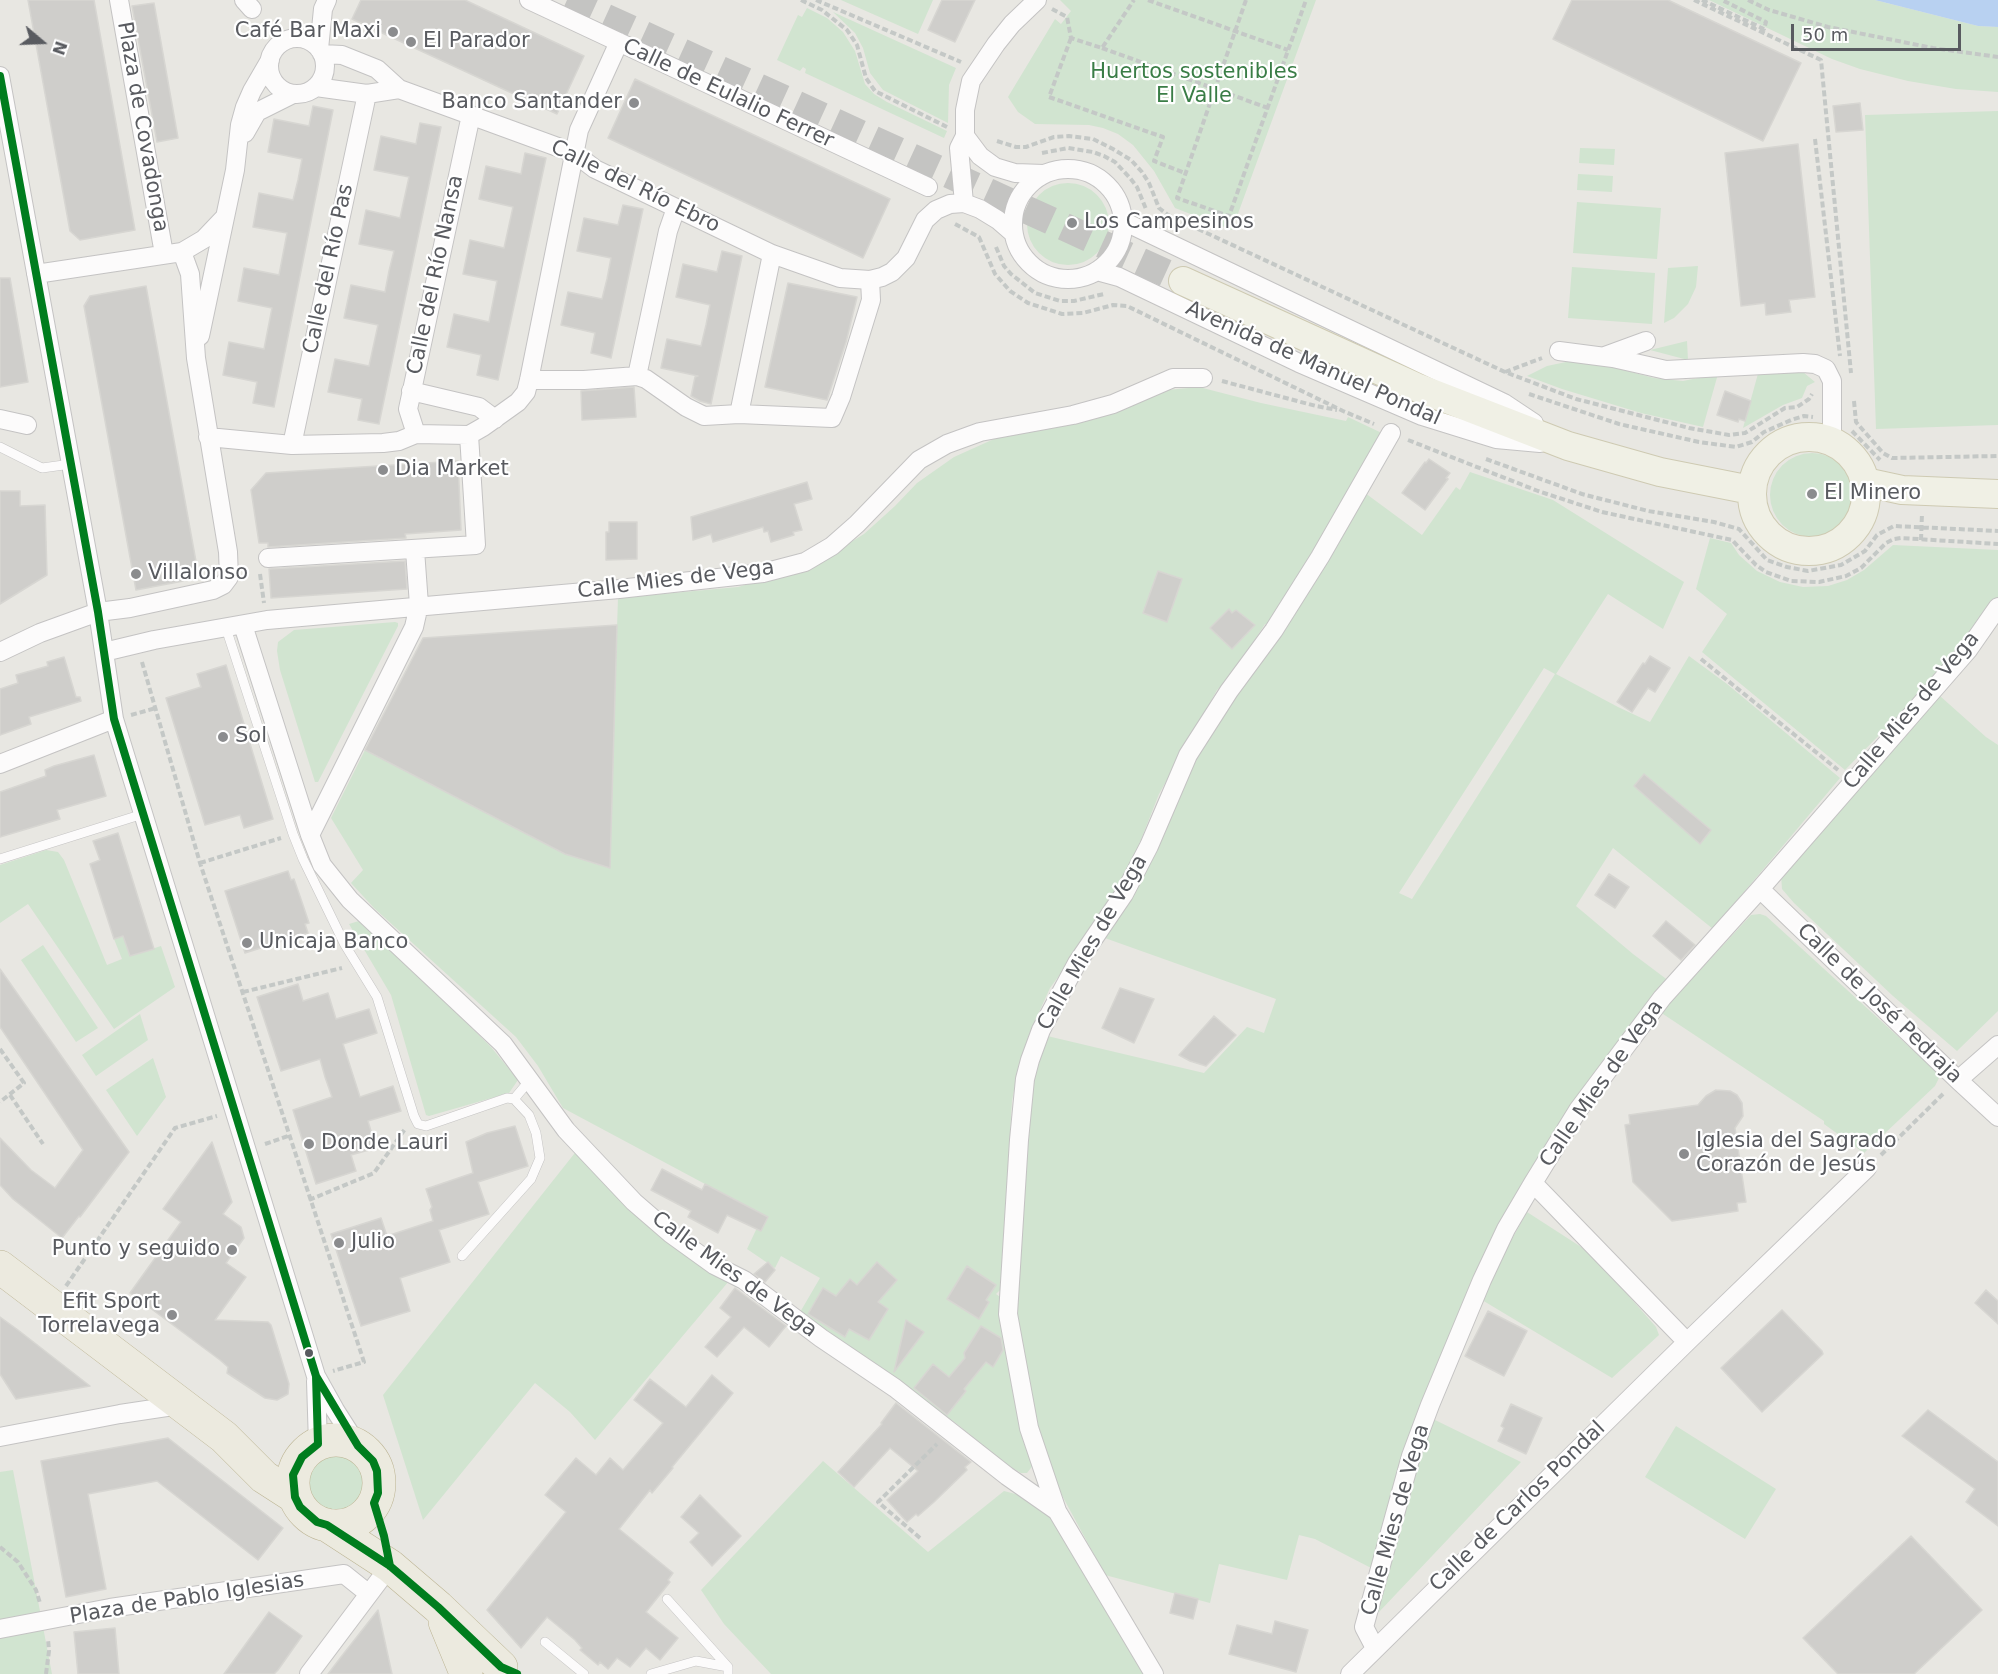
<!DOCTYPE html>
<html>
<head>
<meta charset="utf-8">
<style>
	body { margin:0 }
	#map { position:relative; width:1998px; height:1674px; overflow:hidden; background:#e8e7e2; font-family:"DejaVu Sans",sans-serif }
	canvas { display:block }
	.north { position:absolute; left:12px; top:12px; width:60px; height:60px; -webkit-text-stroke:4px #fff; paint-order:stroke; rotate:109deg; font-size:16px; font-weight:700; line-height:24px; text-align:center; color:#595b60 }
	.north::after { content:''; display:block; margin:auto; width:21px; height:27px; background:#595b60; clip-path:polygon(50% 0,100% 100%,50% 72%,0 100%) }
	.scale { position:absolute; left:1791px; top:24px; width:170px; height:27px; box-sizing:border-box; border:3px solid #595b60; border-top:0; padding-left:8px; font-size:18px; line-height:21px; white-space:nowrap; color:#595b60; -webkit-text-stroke:4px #fff; paint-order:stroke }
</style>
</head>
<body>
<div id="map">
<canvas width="1998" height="1674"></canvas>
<div class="north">N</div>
<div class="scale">50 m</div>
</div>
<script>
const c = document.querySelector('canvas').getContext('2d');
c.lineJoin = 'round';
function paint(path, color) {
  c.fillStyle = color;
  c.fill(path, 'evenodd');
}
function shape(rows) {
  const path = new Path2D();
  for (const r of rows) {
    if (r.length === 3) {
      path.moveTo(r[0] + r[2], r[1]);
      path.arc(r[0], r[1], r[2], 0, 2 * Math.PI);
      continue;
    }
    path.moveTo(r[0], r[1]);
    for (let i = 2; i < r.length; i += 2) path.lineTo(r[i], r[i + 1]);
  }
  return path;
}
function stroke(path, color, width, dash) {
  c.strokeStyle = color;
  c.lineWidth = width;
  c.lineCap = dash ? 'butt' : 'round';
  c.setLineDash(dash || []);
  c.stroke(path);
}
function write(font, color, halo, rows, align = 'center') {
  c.font = font + ' "DejaVu Sans",sans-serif';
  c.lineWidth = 4.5;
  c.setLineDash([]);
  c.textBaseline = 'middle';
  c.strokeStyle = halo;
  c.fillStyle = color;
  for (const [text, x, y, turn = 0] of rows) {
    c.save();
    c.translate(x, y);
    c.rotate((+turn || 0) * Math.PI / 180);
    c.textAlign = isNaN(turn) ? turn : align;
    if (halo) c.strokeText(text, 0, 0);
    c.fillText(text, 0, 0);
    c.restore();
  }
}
const green = shape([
	[841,0,933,0,918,34],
	[1060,0,1316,0,1232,230,1175,208,1154,171,1133,145,1118,134,1103,128,1089,125,1035,124,1018,112,1008,97,1055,19,1061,24,1071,11],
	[1709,0,1875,0,1978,26,1998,27,1998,92,1956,89,1908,81,1860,69,1832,59],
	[807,8,827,18,843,32,855,51,865,84,874,94,887,102,947,131,944,138,805,73,806,69,803,67,800,71,777,60,798,15,802,17],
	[833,12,956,68,949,85,948,123,883,90,870,73,863,48,855,33],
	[1998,111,1998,425,1876,429,1865,115],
	[1580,148,1615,149,1614,165,1579,163],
	[1578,174,1613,176,1612,192,1577,190],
	[1068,224,41],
	[1577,202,1661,208,1657,259,1573,253],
	[1698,266,1696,287,1688,304,1674,318,1664,323,1668,268],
	[1572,267,1655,273,1652,324,1568,318],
	[1687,341,1688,360,1650,350],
	[1566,362,1584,362,1608,366,1654,378,1673,380,1683,381,1718,374,1703,427,1641,413,1562,389,1527,376,1547,366],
	[1791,369,1803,372,1815,382,1807,386,1802,398,1783,405,1743,428,1759,370],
	[1199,387,1261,403,1346,421,1348,417,1386,435,1268,626,1265,624,1232,676,1217,690,1159,794,1135,855,1110,906,1050,988,1030,1032,1019,1064,1012,1101,1001,1289,996,1294,1003,1299,1034,1464,1027,1473,1021,1473,1004,1463,957,1424,799,1314,820,1278,781,1256,775,1268,747,1249,763,1215,563,1108,538,1066,516,1037,374,908,351,883,363,870,331,818,365,750,565,854,609,868,618,598,738,587,799,569,828,556,864,534,895,506,917,483,954,457,994,439,1156,391],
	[1812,495,42],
	[1470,472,1553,500,1684,582,1663,629,1608,594,1556,674,1618,707,1650,722,1689,656,1727,684,1840,778,1713,929,1613,848,1576,906,1633,954,1669,981,1615,1045,1587,1084,1501,1232,1373,1569,1315,1539,1299,1535,1287,1580,1219,1564,1210,1603,1105,1575,1058,1488,1038,1436,1018,1326,1016,1282,1031,1073,1043,1035,1204,1073,1247,1027,1264,1033,1276,999,1102,937,1192,762,1361,490,1422,535,1456,487,1460,490],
	[1544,668,1555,674,1412,899,1399,893],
	[1655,783,1711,830,1700,843],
	[1710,538,1731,543,1739,555,1757,571,1780,582,1803,587,1828,586,1847,580,1864,570,1893,545,1998,550,1998,597,1935,678,1845,770,1702,652,1727,614,1696,589],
	[395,622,398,623,398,626,318,782,315,782,280,670,277,651,278,642,294,630],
	[1940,696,1986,737,1998,745,1998,1011,1957,1051,1893,996,1794,903,1782,889,1781,875],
	[46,850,58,852,64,860,107,965,122,959,114,939,123,936,130,956,161,946,175,987,114,1029,28,904,0,923,0,865],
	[1760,914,1766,916,1937,1072,1939,1078,1935,1086,1864,1153,1824,1124,1824,1121,1660,1012,1665,1008,1751,915],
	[362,920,491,1047,518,1080,509,1093,429,1116,426,1115,391,995,349,924],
	[43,945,98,1028,76,1042,21,960],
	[140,1014,148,1040,96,1076,82,1055],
	[153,1058,166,1097,137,1136,106,1090],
	[578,1149,729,1281,595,1440,570,1412,535,1383,423,1520,383,1395],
	[1527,1212,1592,1254,1656,1327,1659,1335,1612,1378,1482,1300,1508,1246],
	[1433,1419,1521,1462,1379,1612,1376,1611,1404,1505],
	[1676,1426,1776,1489,1745,1539,1645,1477],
	[336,1482,29],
	[823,1461,928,1552,1004,1491,1027,1497,1050,1515,1151,1674,771,1674,724,1624,701,1590],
	[13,1470,52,1674,0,1674,0,1472]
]);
const water = shape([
	[1875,0,1998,0,1998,27,1978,26]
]);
const building = shape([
	[28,0,94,0,135,230,80,240,70,231,28,0],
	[361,0,465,0,584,56,557,114,352,19,361,0],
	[942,0,975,0,955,42,928,30,942,0],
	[1572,0,1668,0,1801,63,1763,141,1553,39,1572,0],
	[154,3,178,138,157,142,132,6,154,3],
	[635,79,890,199,863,258,608,138,635,79],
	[1860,103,1863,130,1836,132,1833,106,1860,103],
	[313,106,333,110,274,407,253,403,257,382,223,375,229,342,264,349,272,308,238,301,244,268,279,275,287,233,253,227,259,193,293,200,298,180,302,159,268,152,274,119,309,126,313,106],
	[420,123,441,127,379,424,358,420,362,399,328,392,335,359,369,366,378,325,344,318,351,285,385,292,389,271,394,251,359,244,366,210,400,218,409,177,374,170,381,136,416,144,420,123],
	[1798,144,1815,297,1789,300,1791,312,1766,315,1765,303,1741,306,1725,153,1798,144],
	[525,153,546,158,498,380,477,375,481,355,447,347,454,314,489,322,497,281,463,274,470,240,504,248,513,207,479,199,486,166,521,174,525,153],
	[623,205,643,209,611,358,591,353,595,333,561,325,568,292,602,299,607,279,611,258,577,251,584,218,618,225,623,205],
	[722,251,742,256,711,404,700,401,691,396,695,377,698,376,661,368,667,339,701,346,706,325,710,305,676,297,683,264,717,272,722,251],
	[0,278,10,278,28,382,0,387,0,278],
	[788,283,857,297,846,342,827,400,765,387,788,283],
	[146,286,199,578,136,590,84,306,90,296,146,286],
	[634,387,636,417,582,420,581,391,634,387],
	[1725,391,1751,401,1745,421,1739,419,1738,422,1717,415,1725,391],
	[1429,459,1450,473,1446,478,1448,479,1425,510,1402,493,1425,462,1426,463,1429,459],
	[458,461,461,530,405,534,406,538,268,547,268,543,259,543,251,490,266,473,458,461],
	[807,482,812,499,794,504,802,530,793,532,794,535,771,542,768,531,764,532,763,527,713,542,711,534,693,540,691,517,807,482],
	[0,491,20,491,20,506,45,505,47,575,0,604,0,491],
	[609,522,637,522,637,559,606,560,606,532,609,532,609,522],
	[405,561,407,589,271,598,269,569,405,561],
	[1158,571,1182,579,1167,622,1143,613,1158,571],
	[1229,609,1232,613,1236,610,1255,625,1232,649,1210,628,1229,609],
	[617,625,610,868,565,854,365,750,423,638,617,625],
	[1650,656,1670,668,1655,692,1648,688,1632,712,1617,702,1643,663,1645,664,1650,656],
	[64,657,76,697,80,697,81,701,29,717,31,724,0,735,0,689,18,683,16,675,48,666,47,662,64,657],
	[226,665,273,819,244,828,240,815,205,825,166,698,201,687,197,674,226,665],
	[94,755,106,796,57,810,60,819,0,837,0,792,46,776,45,770,54,766,94,755],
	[1644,774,1711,830,1700,844,1634,786,1644,774],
	[118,833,154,949,130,956,123,936,114,939,90,864,100,860,93,841,118,833],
	[288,871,291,880,294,879,303,905,309,923,305,924,308,933,245,953,225,891,288,871],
	[1609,874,1629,887,1615,908,1595,895,1609,874],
	[1666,921,1695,945,1681,960,1653,936,1666,921],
	[0,969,129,1152,80,1217,79,1216,62,1238,13,1199,0,1185,0,1138,31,1170,55,1188,83,1150,0,1027,0,969],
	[298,984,303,1001,328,993,336,1019,369,1009,377,1033,343,1044,360,1097,393,1086,401,1111,368,1121,376,1148,351,1155,356,1171,316,1184,293,1110,332,1097,325,1077,320,1059,281,1071,257,997,298,984],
	[1120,988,1154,999,1134,1043,1102,1028,1120,988],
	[1214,1016,1236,1035,1206,1066,1190,1061,1179,1055,1214,1016],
	[1716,1090,1730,1091,1737,1095,1742,1103,1743,1116,1735,1128,1746,1202,1737,1203,1738,1211,1672,1221,1633,1182,1625,1125,1630,1124,1629,1115,1698,1105,1706,1096,1716,1090],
	[515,1126,528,1166,478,1182,489,1214,439,1230,450,1262,400,1278,410,1311,361,1326,331,1234,381,1218,387,1236,433,1221,430,1210,432,1207,426,1189,473,1173,466,1142,487,1133,515,1126],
	[212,1142,232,1202,223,1214,241,1227,244,1238,226,1263,246,1277,215,1320,268,1322,271,1325,289,1384,288,1394,277,1400,265,1398,227,1373,228,1367,220,1360,130,1293,181,1222,163,1209,212,1142],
	[662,1169,702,1190,705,1184,768,1217,761,1231,727,1215,718,1233,688,1217,691,1211,651,1190,662,1169],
	[768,1262,775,1270,765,1282,754,1274,768,1262],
	[877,1262,897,1280,878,1302,888,1309,869,1340,849,1329,845,1337,808,1314,823,1288,836,1296,850,1279,857,1285,877,1262],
	[967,1266,996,1285,986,1300,989,1302,979,1319,947,1299,967,1266],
	[735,1288,786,1326,769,1347,744,1327,717,1357,705,1347,731,1317,720,1308,735,1288],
	[1986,1290,1998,1301,1998,1324,1975,1303,1986,1290],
	[1782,1310,1822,1351,1823,1354,1762,1412,1721,1368,1782,1310],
	[1488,1311,1527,1331,1504,1376,1465,1356,1488,1311],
	[0,1317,18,1330,90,1386,16,1399,0,1374,0,1317],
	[906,1320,924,1332,894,1372,906,1320],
	[981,1326,1001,1338,1003,1350,993,1367,986,1362,964,1389,966,1391,947,1415,914,1388,933,1364,949,1377,965,1358,964,1353,981,1326],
	[712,1375,733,1393,672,1467,673,1468,652,1493,650,1490,619,1529,673,1573,668,1580,670,1582,646,1612,678,1638,660,1660,646,1648,630,1667,617,1658,608,1669,600,1662,598,1665,580,1650,582,1648,575,1640,547,1617,521,1648,487,1610,566,1512,545,1495,576,1458,596,1475,610,1458,623,1470,663,1423,634,1400,650,1379,686,1407,712,1375],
	[896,1403,971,1462,965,1467,967,1470,934,1502,918,1516,916,1514,907,1522,887,1500,918,1471,890,1448,854,1487,838,1472,882,1424,881,1423,896,1403],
	[1511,1404,1542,1418,1526,1454,1498,1441,1504,1428,1501,1426,1511,1404],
	[1928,1410,1998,1462,1998,1526,1966,1502,1975,1489,1902,1436,1928,1410],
	[168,1438,283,1528,258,1560,157,1481,88,1494,106,1589,66,1597,41,1461,168,1438],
	[700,1495,741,1536,712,1566,690,1542,699,1533,681,1517,700,1495],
	[1911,1536,1982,1610,1914,1674,1838,1674,1803,1638,1911,1536],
	[1175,1593,1198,1599,1193,1619,1170,1613,1175,1593],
	[378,1610,392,1674,328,1674,341,1657,378,1610],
	[269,1612,302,1636,278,1670,274,1674,224,1674,269,1612],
	[1275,1621,1308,1630,1296,1672,1229,1654,1237,1625,1272,1634,1275,1621],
	[115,1628,119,1674,78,1674,74,1632,115,1628]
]);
const primaryTunnel = shape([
	[567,0,1183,281]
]);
const path = shape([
	[801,0,822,10,847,30,857,45,866,78,875,91,947,127],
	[816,0,961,62],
	[1148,0,1288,50],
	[1246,0,1177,198,1229,216,1306,0],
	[1694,0,1821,60,1851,373],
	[1702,0,1764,29,1766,22,1722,0],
	[1748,0,1769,10,1828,27,1933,48,1998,57],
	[1052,9,1067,17,1071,38,1102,48,1134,0],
	[1071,38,1049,97,1163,137,1154,161,1185,173],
	[1102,48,1268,108],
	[1815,139,1840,356],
	[997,141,1016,147,1026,147,1054,137,1069,136,1093,139,1113,149,1131,160,1142,172,1149,183,1159,208,1168,215,1505,372,1576,399,1689,428,1729,435,1745,433,1785,408,1797,407,1809,399,1812,394],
	[1042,153,1068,148,1093,152,1104,156,1115,162,1130,178,1137,187,1146,209],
	[955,224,979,237,995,274,1010,291,1028,303,1062,314,1083,313,1113,305,1127,306,1343,411,1374,424],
	[996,247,1004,266,1011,274,1035,293,1060,301,1074,301,1104,294],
	[1505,372,1542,358],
	[1222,381,1316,406,1337,410],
	[1529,394,1619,424,1699,442,1736,447,1752,442,1764,432,1791,420,1804,416,1813,417],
	[1854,401,1856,422,1883,453,1892,458,1998,456],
	[1852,431,1880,460],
	[1408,440,1538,491,1602,512,1732,540,1756,565,1766,572,1791,581,1819,582,1846,576,1861,568,1886,543,1894,539,1901,538,1998,544],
	[1486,459,1582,494,1648,511,1714,522,1739,529,1767,560,1787,567,1808,571,1841,565,1865,551,1877,535,1894,526,1998,531],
	[1921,540,1922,513],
	[260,574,264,603],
	[1701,659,1838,770],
	[142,662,200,863,364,1362,333,1371],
	[131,715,156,708],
	[200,863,281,838],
	[243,992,342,968],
	[0,1049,24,1083,0,1102],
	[10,1095,43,1144],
	[265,1144,288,1136],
	[1881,1155,1944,1093],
	[309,1200,374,1173,405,1129],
	[66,1286,175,1128,217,1116],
	[920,1538,878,1502,937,1444],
	[0,1547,18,1562,36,1590,40,1603],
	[46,1674,49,1651,48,1639]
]);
const lane = shape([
	[0,447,42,468,71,464],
	[226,628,293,834,303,859,345,945,377,997,414,1116,418,1124,426,1126,507,1098,514,1099,529,1115,536,1133,540,1158,531,1179,462,1256],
	[0,859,143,814],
	[514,1099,530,1080],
	[667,1599,728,1667,728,1674],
	[545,1642,584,1674],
	[651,1674,696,1661,728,1667]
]);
const street = shape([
	[119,0,164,254],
	[244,0,252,9],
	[529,0,928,187],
	[297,66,28],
	[319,49,323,9,327,0],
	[322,54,342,55,377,69,399,89,574,153,595,169,772,254,840,278,870,280,882,277,892,272,906,258,925,220,936,210,950,204,964,203,980,209,998,220,1013,233],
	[0,76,98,612,114,719,316,1376,335,1410,358,1446],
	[316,87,367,94,399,89],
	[245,133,257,112,293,94],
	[965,136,980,156,995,167,1015,173,1044,174],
	[1068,224,55],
	[964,203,959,148,965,136,965,110,971,81,996,44,1012,24,1037,0],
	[1123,221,1504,403,1534,423],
	[1097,271,1119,277,1299,363,1422,416,1496,439,1540,443],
	[36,274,182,252,204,239,224,218],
	[200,336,235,170,240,125,245,107,252,91,270,60],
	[1559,351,1613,358,1666,370,1803,363,1815,364,1826,369,1832,381,1832,441],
	[1605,356,1646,341],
	[637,376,668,231,676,208],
	[529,380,584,380,637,376,646,379,686,407,704,416,739,414,832,418,841,397,871,300,870,280],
	[411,391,479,407,495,419],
	[739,414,772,254],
	[0,419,27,425],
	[416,434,408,409,471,115],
	[208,437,292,445,383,443,399,441,416,434,469,435,483,427,518,402,526,392,529,380,579,130,619,42],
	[292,445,367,94],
	[268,558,476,545,469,435],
	[243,625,310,835,322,865,350,900,503,1044,566,1130,634,1202,671,1234,714,1265,744,1280,821,1338,895,1388,1007,1476,1057,1511],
	[0,652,40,633,98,612,130,608,213,590,223,585,229,577,228,552,196,358,190,274,182,252],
	[104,652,154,640,267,620,619,589,763,573,805,562,832,546,857,524,919,460,947,444,980,432,1073,415,1113,404,1173,378,1203,378],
	[0,764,114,719],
	[310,835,414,627,419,605,415,550],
	[1760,889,1958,1080,1998,1117],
	[1958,1080,1998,1045],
	[1533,1183,1687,1342],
	[316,1381,318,1444],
	[0,1437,120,1414,180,1405],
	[0,1629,110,1608,344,1574,369,1594],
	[1375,1648,1364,1627,1411,1456,1430,1405,1482,1280,1506,1229,1533,1183,1578,1110,1662,998,1760,889,1968,650,1998,607],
	[309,1674,390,1566],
	[1154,1674,1057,1511,1029,1428,1008,1314,1019,1140,1025,1079,1030,1060,1041,1030,1077,963,1124,894,1149,846,1188,755,1229,691,1274,630,1320,557,1391,433],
	[1350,1674,1687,1342,1867,1168]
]);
const primary = shape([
	[1183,281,1416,387,1568,446,1660,472,1751,490],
	[1809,494,57],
	[1865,482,1902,490,1998,494]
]);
const highway = shape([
	[0,1267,224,1437,264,1477,295,1497],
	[336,1483,43],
	[327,1525,390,1566,438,1607,501,1667],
	[445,1622,466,1673]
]);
const bus1 = shape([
	[0,76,98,612,114,719,316,1376,358,1446,373,1461,377,1471,378,1493,374,1503,384,1536,390,1566],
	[316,1376,318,1444,302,1457,293,1475,295,1497,300,1507,317,1522,327,1525,390,1566,438,1607,501,1667,517,1674]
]);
const markers = [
	[393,32,6,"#8b8c8e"],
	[411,42,6,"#8b8c8e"],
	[634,103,6,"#8b8c8e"],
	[1072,223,6,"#8b8c8e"],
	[383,470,6,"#8b8c8e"],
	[1812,494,6,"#8b8c8e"],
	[136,574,6,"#8b8c8e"],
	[223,737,6,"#8b8c8e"],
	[247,943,6,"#8b8c8e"],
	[309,1144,6,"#8b8c8e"],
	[1684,1154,6,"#8b8c8e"],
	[339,1243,6,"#8b8c8e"],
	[232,1250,6,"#8b8c8e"],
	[172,1315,6,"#8b8c8e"],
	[309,1353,5,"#595b60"]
];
const poiNames = [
	["Café Bar Maxi",381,32,"right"],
	["El Parador",423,42],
	["Banco Santander",622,103,"right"],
	["Los Campesinos",1084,223],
	["Dia Market",395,470],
	["El Minero",1824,494],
	["Villalonso",148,574],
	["Sol",235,737],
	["Unicaja Banco",259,943],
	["Iglesia del Sagrado",1696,1142],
	["Corazón de Jesús",1696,1166],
	["Donde Lauri",321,1144],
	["Julio",351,1243],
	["Punto y seguido",220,1250,"right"],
	["Efit Sport",160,1303,"right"],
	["Torrelavega",160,1327,"right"]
];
const parkNames = [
	["Huertos sostenibles",1194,73],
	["El Valle",1194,97]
];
const streetNames = [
	["Calle de Eulalio Ferrer",728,94,25],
	["Plaza de Covadonga",142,127,80],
	["Calle del Río Ebro",635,187,26],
	["Calle del Río Pas",329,269,-78],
	["Calle del Río Nansa",436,275,-78],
	["Avenida de Manuel Pondal",1313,364,24],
	["Calle Mies de Vega",676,580,-7],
	["Calle Mies de Vega",1912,711,-50],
	["Calle Mies de Vega",1093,943,-60],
	["Calle de José Pedraja",1879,1004,44],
	["Calle Mies de Vega",1602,1084,-55],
	["Calle Mies de Vega",734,1275,36],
	["Calle de Carlos Pondal",1518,1507,-44],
	["Calle Mies de Vega",1396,1520,-74],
	["Plaza de Pablo Iglesias",187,1599,-9]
];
paint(green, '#d1e4d0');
paint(water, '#b8d1f1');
paint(building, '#cfcecb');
stroke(building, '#d7d6d2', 1.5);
stroke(primaryTunnel, '#c4c4c2', 28, [28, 14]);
stroke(lane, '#c4c3c3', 10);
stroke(street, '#c4c3c3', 20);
stroke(primary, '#cecab2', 30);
stroke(highway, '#bcb493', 34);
stroke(path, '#c4c8c6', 4, [6, 3]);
stroke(lane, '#fcfbfb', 9);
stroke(street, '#fcfbfb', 18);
stroke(primary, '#f0f0e5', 28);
stroke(highway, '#eceadf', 33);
stroke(bus1, '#007d1e', 8);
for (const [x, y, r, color] of markers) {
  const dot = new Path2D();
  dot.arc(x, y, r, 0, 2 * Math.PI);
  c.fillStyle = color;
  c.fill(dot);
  stroke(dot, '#fff', 2);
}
write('21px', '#595b60', '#fff', poiNames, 'left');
write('21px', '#3a7d46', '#fff', parkNames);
write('21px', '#595b60', '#fff', streetNames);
</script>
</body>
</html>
